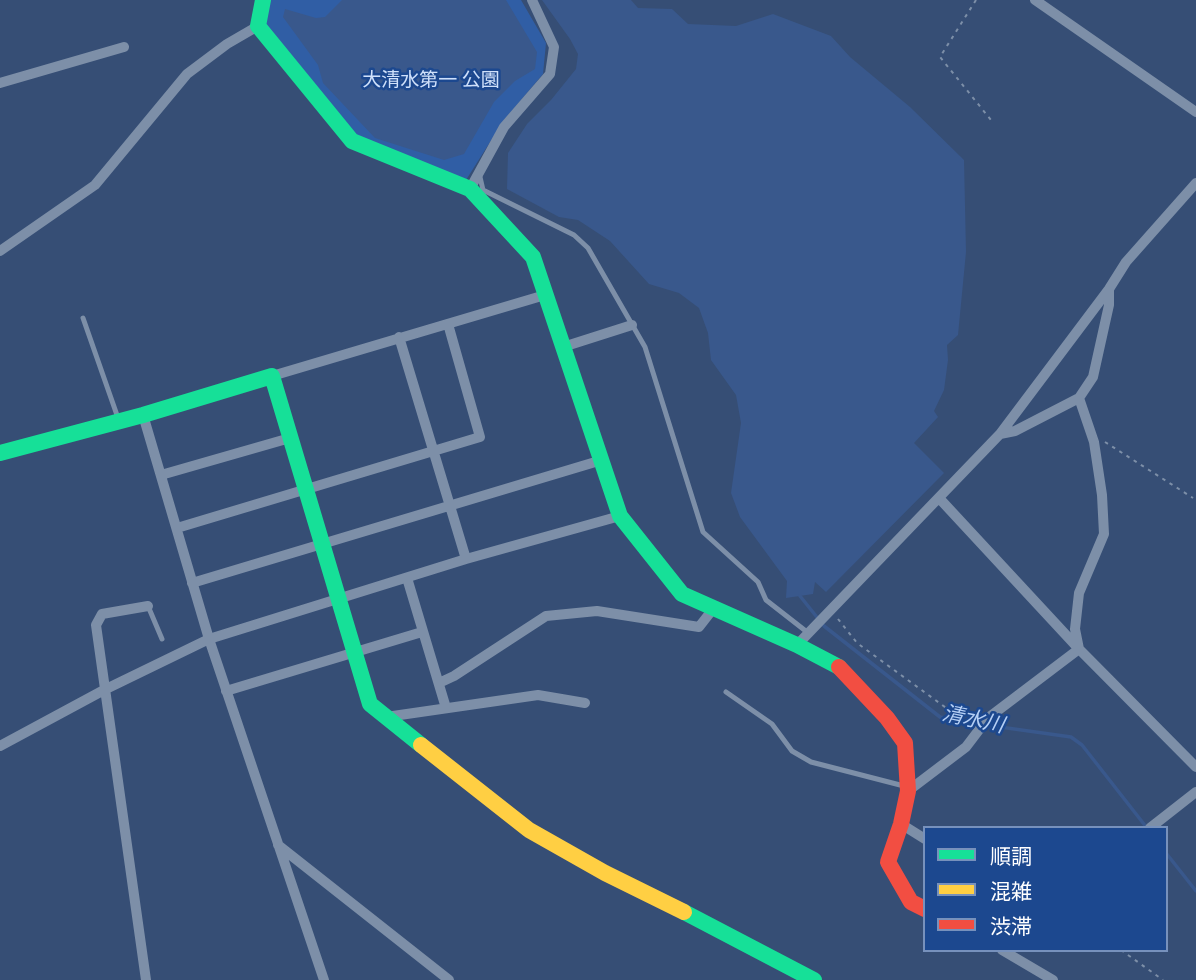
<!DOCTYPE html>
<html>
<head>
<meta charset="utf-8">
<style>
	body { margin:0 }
	#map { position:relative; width:1196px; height:980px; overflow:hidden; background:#364e75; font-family:Rubik,"Noto Sans JP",sans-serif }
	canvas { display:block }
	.legend { position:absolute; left:923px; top:826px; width:245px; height:126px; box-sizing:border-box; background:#1c488f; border:2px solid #7791bc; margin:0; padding:9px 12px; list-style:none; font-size:21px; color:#fff }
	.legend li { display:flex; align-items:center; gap:14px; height:35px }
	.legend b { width:35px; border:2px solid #7791bc }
</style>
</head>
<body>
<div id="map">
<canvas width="1196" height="980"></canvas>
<ul class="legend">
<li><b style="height:9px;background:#16e098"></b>順調</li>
<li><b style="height:9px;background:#ffcf43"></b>混雑</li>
<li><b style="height:9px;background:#f24e42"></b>渋滞</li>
</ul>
</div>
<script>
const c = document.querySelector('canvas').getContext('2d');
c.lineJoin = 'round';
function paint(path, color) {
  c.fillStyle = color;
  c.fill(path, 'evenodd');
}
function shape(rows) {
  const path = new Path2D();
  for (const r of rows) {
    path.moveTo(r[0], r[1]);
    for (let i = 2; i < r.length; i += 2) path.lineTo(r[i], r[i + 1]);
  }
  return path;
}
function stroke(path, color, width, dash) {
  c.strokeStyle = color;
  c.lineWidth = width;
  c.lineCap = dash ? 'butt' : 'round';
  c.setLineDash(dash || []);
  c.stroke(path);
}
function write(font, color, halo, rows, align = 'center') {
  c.font = font + ' Rubik,"Noto Sans JP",sans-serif';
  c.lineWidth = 5;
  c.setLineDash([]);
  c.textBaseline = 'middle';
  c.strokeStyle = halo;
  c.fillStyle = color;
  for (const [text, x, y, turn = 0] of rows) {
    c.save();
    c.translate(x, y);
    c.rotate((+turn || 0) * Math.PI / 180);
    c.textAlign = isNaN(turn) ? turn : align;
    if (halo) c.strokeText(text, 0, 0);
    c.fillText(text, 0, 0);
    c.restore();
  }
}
const green = shape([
	[266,0,521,0,546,43,543,74,504,120,466,180,361,143,263,25]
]);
const water = shape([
	[342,0,506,0,537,52,535,69,515,81,494,102,464,154,444,160,375,138,323,83,318,65,283,17,285,9,316,18,325,17],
	[542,0,631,0,638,8,672,9,688,24,736,26,773,14,831,36,850,57,910,107,964,160,966,252,958,335,947,345,948,360,944,390,934,411,938,417,914,443,944,473,826,592,815,582,813,594,786,598,787,581,740,517,731,493,741,423,736,395,711,360,708,333,699,308,679,293,649,284,610,241,578,220,559,217,507,189,508,153,527,124,551,100,576,69,578,54,570,39]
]);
const stream = shape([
	[800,596,824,626,940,717,979,725],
	[986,725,1071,737,1082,745,1147,828],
	[1166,853,1196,891]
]);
const path = shape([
	[976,0,940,57,991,120],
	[1105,442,1193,498],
	[838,619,857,643,949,710,977,715],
	[1121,950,1163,980]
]);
const lane = shape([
	[480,177,483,190,574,235,588,248,645,347,703,532,758,582,766,600,807,632],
	[83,318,118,418],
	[148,606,162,639],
	[726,692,772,724,792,751,811,762,904,786]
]);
const street = shape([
	[1035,0,1196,112],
	[0,83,124,47],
	[470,189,504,127,550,74,554,47,532,0],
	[0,251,95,185,187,74,227,44,258,26],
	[399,337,466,559],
	[563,347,632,325],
	[272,376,545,295],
	[143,415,209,639,324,980],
	[1000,434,1015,431,1079,398],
	[161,475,290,438],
	[939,498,1079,649,1196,767],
	[177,528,480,437,448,324],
	[407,578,446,708],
	[192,583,602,460],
	[797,645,1000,434,1109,289,1126,262,1196,183],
	[1079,649,1075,629,1079,593,1104,534,1102,495,1094,442,1079,398,1093,377,1109,305,1109,289],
	[439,683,454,676,546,616,597,611,699,627,713,609],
	[226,691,422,632],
	[386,717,538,695,585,703],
	[0,746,104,690,209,639,466,559,620,516],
	[908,791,966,747,988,718,1079,649],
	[901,824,925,839],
	[1150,828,1196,792],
	[278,845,449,980],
	[1002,950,1053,980],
	[146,980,96,625,102,614,148,606]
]);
const fast = shape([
	[263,0,258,26,352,141,470,189,533,257,620,516,682,594,797,645,839,667],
	[0,453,143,415,272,376,370,704,421,745],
	[684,912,814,980]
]);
const slow = shape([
	[421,745,529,830,605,873,684,912]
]);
const jam = shape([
	[839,667,887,718,905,743,908,791,901,824,888,862,911,902,925,909]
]);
const parkNames = [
	["大清水第一 公園",431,81]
];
const waterNames = [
	["清水川",973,720,12]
];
paint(green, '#305ea5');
paint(water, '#39588c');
stroke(stream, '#39588c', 3.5);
stroke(path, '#7d8fa8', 2, [3.5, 5]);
stroke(lane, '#7d8fa8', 5);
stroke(street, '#7d8fa8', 10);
stroke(fast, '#16e098', 16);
stroke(slow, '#ffcf43', 16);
stroke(jam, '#f24e42', 16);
write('19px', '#cfe0fa', '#1c488f', parkNames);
write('italic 21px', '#b5cff5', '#1c488f', waterNames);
</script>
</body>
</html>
